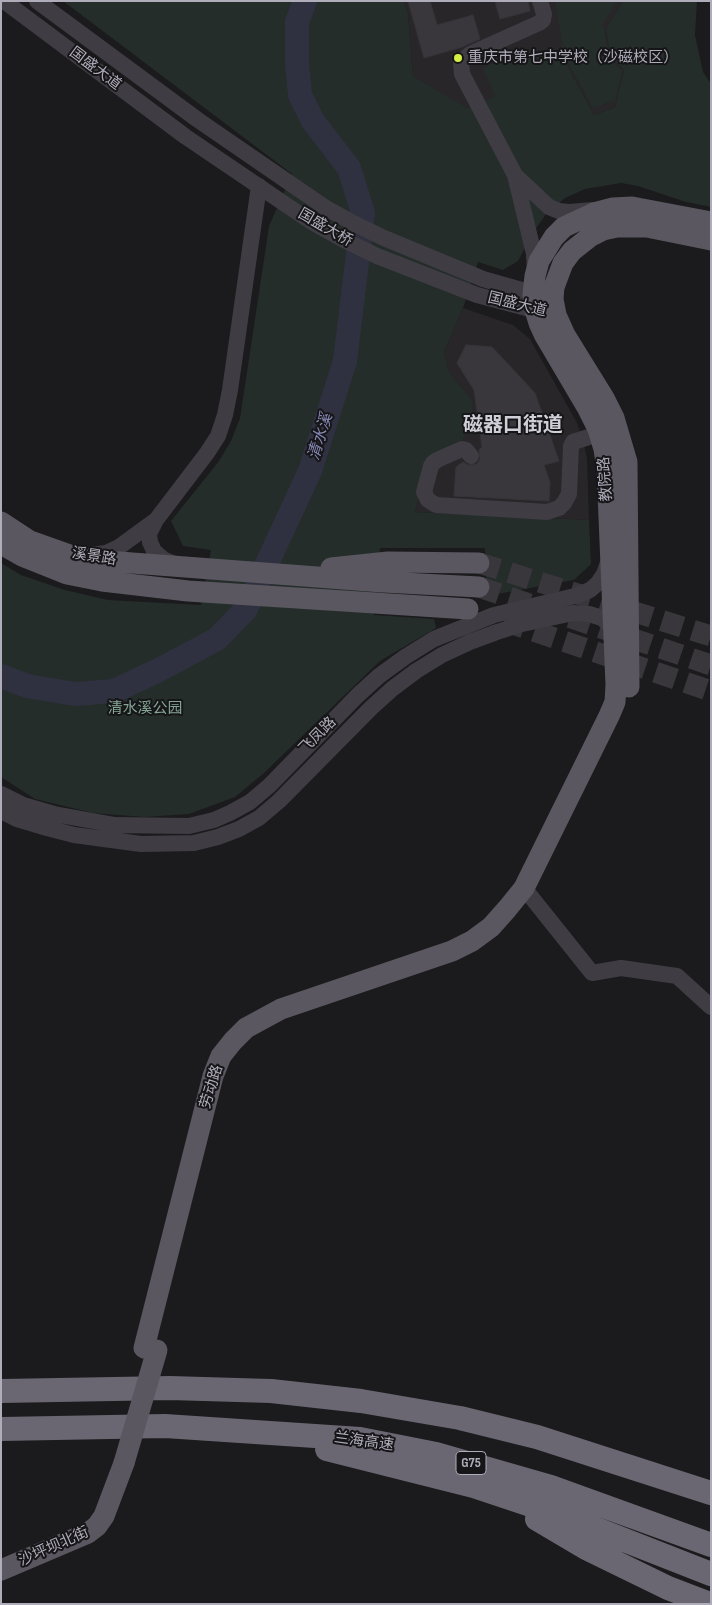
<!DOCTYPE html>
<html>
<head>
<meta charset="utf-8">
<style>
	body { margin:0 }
	#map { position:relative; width:712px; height:1605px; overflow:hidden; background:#1b1a1c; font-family:"Sofia Sans Condensed",sans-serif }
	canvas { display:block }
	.frame { position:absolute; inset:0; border:2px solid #b0adbb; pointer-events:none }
</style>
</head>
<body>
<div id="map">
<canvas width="712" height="1605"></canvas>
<div class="frame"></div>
</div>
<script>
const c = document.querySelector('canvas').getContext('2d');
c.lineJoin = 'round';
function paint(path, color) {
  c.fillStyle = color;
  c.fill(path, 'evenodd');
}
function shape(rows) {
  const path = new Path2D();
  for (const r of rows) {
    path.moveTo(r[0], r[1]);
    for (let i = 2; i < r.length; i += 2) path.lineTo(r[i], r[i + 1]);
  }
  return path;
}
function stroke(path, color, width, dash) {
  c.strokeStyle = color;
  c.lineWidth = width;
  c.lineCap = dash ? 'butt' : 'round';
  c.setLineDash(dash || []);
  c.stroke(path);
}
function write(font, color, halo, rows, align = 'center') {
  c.font = font + ' "Sofia Sans Condensed","Noto Sans SC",sans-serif';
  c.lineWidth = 4;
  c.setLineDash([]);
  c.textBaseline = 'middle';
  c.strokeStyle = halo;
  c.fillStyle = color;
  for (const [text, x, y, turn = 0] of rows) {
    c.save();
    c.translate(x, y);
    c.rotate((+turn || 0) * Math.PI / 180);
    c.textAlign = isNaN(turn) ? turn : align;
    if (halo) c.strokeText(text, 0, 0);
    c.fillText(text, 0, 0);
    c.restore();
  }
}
const built = shape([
	[404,1,623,1,606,29,610,57,624,70,615,107,594,115,564,59,495,96,467,109,413,76,408,13],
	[463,308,513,325,530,339,577,423,583,440,587,459,589,520,415,512,431,456,472,399,449,372,444,353]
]);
const green = shape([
	[63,1,404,1,408,13,413,76,467,108,495,96,483,68,522,50,564,59,594,115,615,107,624,70,610,57,606,29,623,1,697,1,695,35,703,72,711,84,711,207,686,202,638,186,621,183,585,189,565,198,546,214,535,230,518,261,503,270,478,262,463,308,444,353,449,372,472,399,473,425,461,441,431,456,415,512,589,520,591,564,574,580,486,596,485,548,380,548,374,615,434,619,436,628,380,661,264,773,235,797,189,814,145,817,93,813,35,799,1,777,1,563,21,575,65,590,108,600,201,605,211,550,183,546,171,521,219,461,231,441,240,418,269,226,292,174],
	[555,1,617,1,603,24,609,58,622,71,615,100,593,108,564,55]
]);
const river = shape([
	[1,676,27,686,75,694,114,691,157,671,217,639,246,609,310,471,345,361,363,213,349,168,313,121,300,95,297,63,297,22,305,1]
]);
const building = shape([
	[408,1,430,1,437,25,473,15,480,39,462,47,424,58,408,1],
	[495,1,528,1,530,11,500,19,495,1],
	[466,345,492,347,535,393,559,461,544,465,550,483,549,501,454,496,456,467,463,462,468,465,477,464,480,459,479,450,482,447,474,390,457,363,466,345]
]);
const majorTunnel = shape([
	[479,563,711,636],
	[479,587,711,665],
	[504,621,711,691]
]);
const minor = shape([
	[4,1,186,137,310,221,344,240,377,256,477,295,545,313],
	[37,1,198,120,326,208,355,224,384,238,483,279,543,296],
	[515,175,462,74,461,62,470,54,539,23,543,20,544,14,540,1],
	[535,272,534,254,515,175,549,207,559,211,569,212,593,210],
	[471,456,466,450,462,449,437,460,433,463,431,466,424,492,428,500,436,505,547,512,559,508,564,503,569,494,571,446,573,442,611,430],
	[91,555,106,553,119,547,156,520],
	[177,565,163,559,154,551,150,542,149,534,156,520,207,453,218,436,225,415,230,390,259,186],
	[1,794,23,805,54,814,115,825,189,826,214,820,230,813,250,802,269,786,358,695,379,676,405,657,434,639,494,615,575,596,590,590,598,583,604,574,609,560],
	[1,811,17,819,47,828,74,835,141,844,194,843,218,837,239,829,259,818,279,801,371,708,392,689,416,671,442,655,470,642,497,632,522,624,573,613,589,614,602,618,613,628],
	[524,888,592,973,621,968,677,976,711,1007]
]);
const major = shape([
	[1,522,30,541,75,557,106,561,383,582,479,587],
	[1,544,22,556,67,574,102,581,188,591,468,609],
	[331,568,388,562,479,563],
	[629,687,627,462,614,418,604,398,565,335,556,315,553,299,554,287,563,263,572,251,591,236,603,230,617,227,647,227,711,240],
	[144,1348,213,1076,221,1056,233,1041,246,1028,281,1009,452,951,472,941,491,927,507,909,524,888,609,716,615,702,616,685,607,469,604,449,598,429,588,409,545,336,539,323,535,310,533,294,535,276,539,261,554,237,564,227,594,213,613,208,632,207,711,222],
	[1,1570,88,1533,97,1526,104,1516,124,1463]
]);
const highway = shape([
	[1,1391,170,1388,271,1391,361,1401,460,1418,537,1437,711,1493],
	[1,1429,165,1426,360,1439,436,1454,551,1487,711,1545],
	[327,1449,474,1486,558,1514,711,1574],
	[537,1519,586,1548,668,1588,710,1604]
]);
const majorBridge = shape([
	[124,1463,157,1350]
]);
const markers = [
	[458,58,5,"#d6ee41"]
];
const shields = [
	[471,1463,30]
];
const shieldNames = [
	["G75",471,1463]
];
const poiNames = [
	["重庆市第七中学校（沙磁校区）",468,58]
];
const streetNames = [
	["国盛大道",95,69,37],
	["国盛大桥",325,228,30],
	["国盛大道",517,305,14],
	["教院路",606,479,-94],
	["溪景路",94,557,9],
	["飞凤路",318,736,-45],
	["劳动路",212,1087,-73],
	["兰海高速",364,1442,8],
	["沙坪坝北街",54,1547,-24]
];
const parkNames = [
	["清水溪公园",145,709]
];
const waterNames = [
	["清水溪",321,437,-73]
];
const districtNames = [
	["磁器口街道",513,426]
];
paint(built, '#282629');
paint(green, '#242d2a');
stroke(river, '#303140', 24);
paint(building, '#39373b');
stroke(building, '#363438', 1);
stroke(majorTunnel, '#39373c', 21, [21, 11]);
stroke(minor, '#3f3d43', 16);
stroke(major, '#5a5760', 21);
stroke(highway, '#6a6772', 24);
stroke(majorBridge, '#5a5760', 21);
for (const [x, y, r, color] of markers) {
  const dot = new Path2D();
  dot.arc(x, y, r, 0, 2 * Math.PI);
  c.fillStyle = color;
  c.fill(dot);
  stroke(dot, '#161517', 2);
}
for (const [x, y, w] of shields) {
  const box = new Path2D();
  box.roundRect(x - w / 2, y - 11.5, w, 23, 4);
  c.fillStyle = '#161517';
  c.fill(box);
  stroke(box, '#b0adbb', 1);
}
write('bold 14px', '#b0adbb', null, shieldNames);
write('15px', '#b0adbb', '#161517', poiNames, 'left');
write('15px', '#b0adbb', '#161517', streetNames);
write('15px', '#85a696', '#161517', parkNames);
write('italic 16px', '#8688b5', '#161517', waterNames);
write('bold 20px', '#d0ced7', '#161517', districtNames);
</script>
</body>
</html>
